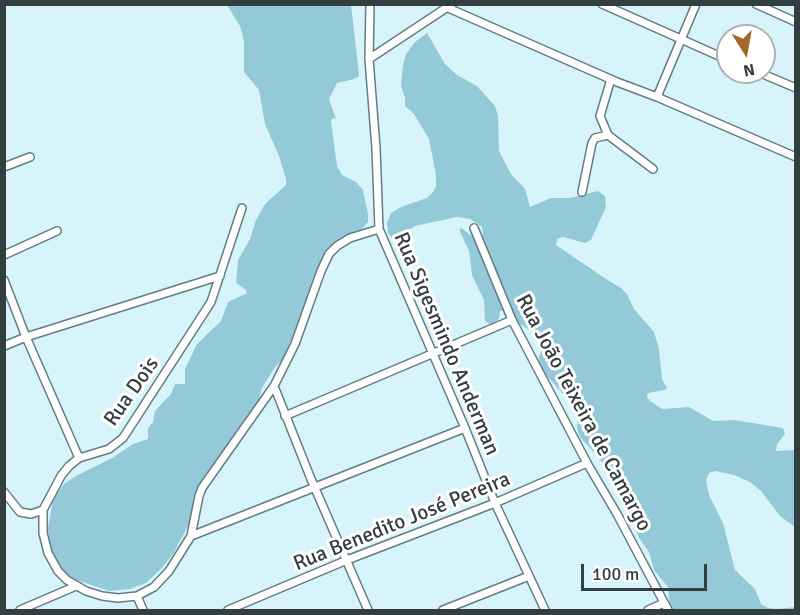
<!DOCTYPE html>
<html>
<head>
<meta charset="utf-8">
<style>
	body { margin:0 }
	#map { position:relative; width:800px; height:615px; overflow:hidden; background:#d8f4fb; font-family:Signika,sans-serif }
	canvas { display:block }
	.frame { position:absolute; inset:0; border:6px solid #333e41; pointer-events:none }
	.north { position:absolute; left:716px; top:24px; width:60px; height:60px; box-sizing:border-box; background:#fff; border:2px solid #adb2b3; border-radius:50%; rotate:169deg; font-size:16px; font-weight:700; line-height:24px; text-align:center; color:#333e41 }
	.north::after { content:''; display:block; margin:auto; width:21px; height:27px; background:#a26827; clip-path:polygon(50% 0,100% 100%,50% 72%,0 100%) }
	.scale { position:absolute; left:581px; top:564px; width:126px; height:27px; box-sizing:border-box; border:3px solid #333e41; border-top:0; padding-left:8px; font-size:18px; line-height:21px; white-space:nowrap; color:#333e41; -webkit-text-stroke:4px #fff; paint-order:stroke }
</style>
</head>
<body>
<div id="map">
<canvas width="800" height="615"></canvas>
<div class="frame"></div>
<div class="north">N</div>
<div class="scale">100 m</div>
</div>
<script>
const c = document.querySelector('canvas').getContext('2d');
c.lineJoin = 'round';
function paint(path, color) {
  c.fillStyle = color;
  c.fill(path, 'evenodd');
}
function shape(rows) {
  const path = new Path2D();
  for (const r of rows) {
    path.moveTo(r[0], r[1]);
    for (let i = 2; i < r.length; i += 2) path.lineTo(r[i], r[i + 1]);
  }
  return path;
}
function stroke(path, color, width, dash) {
  c.strokeStyle = color;
  c.lineWidth = width;
  c.lineCap = dash ? 'butt' : 'round';
  c.setLineDash(dash || []);
  c.stroke(path);
}
function write(font, color, halo, rows, align = 'center') {
  c.font = font + ' Signika,sans-serif';
  c.lineWidth = 6;
  c.setLineDash([]);
  c.textBaseline = 'middle';
  c.strokeStyle = halo;
  c.fillStyle = color;
  for (const [text, x, y, turn = 0] of rows) {
    c.save();
    c.translate(x, y);
    c.rotate((+turn || 0) * Math.PI / 180);
    c.textAlign = isNaN(turn) ? turn : align;
    if (halo) c.strokeText(text, 0, 0);
    c.fillText(text, 0, 0);
    c.restore();
  }
}
const green = shape([
	[227,5,351,5,359,74,358,77,354,79,337,83,329,99,336,119,333,118,331,121,337,166,342,175,356,182,363,190,368,214,368,222,360,231,339,240,327,254,297,332,289,344,288,355,275,367,262,388,253,421,240,432,211,469,203,484,190,522,173,554,161,569,146,583,130,589,109,591,68,577,53,561,49,546,48,528,53,500,64,484,76,476,112,458,133,444,148,439,148,428,153,422,155,411,171,394,175,384,185,384,185,369,197,344,221,321,228,302,247,293,246,290,236,283,238,260,250,239,256,220,265,204,286,185,286,179,279,156,265,124,259,90,244,72,244,41,240,26],
	[427,33,445,64,457,75,477,86,495,106,498,116,499,151,511,174,525,189,530,207,551,198,570,198,598,191,605,196,606,207,591,240,585,243,563,237,557,239,556,245,606,279,621,288,627,294,634,309,654,332,659,349,662,379,667,388,664,390,648,393,647,397,650,401,662,409,689,407,713,421,734,420,783,428,785,434,777,444,776,451,795,450,795,527,780,516,761,491,750,482,734,475,715,471,709,473,706,480,709,495,723,523,735,570,755,589,761,604,768,608,779,609,795,607,795,610,670,610,668,587,654,570,649,552,639,538,628,511,620,500,614,480,599,458,580,437,577,428,578,411,540,368,539,357,544,345,544,339,518,323,505,310,500,311,499,319,494,323,490,324,485,321,484,300,472,275,469,251,460,232,460,228,463,229,479,242,483,233,482,227,470,219,457,217,415,226,396,239,392,238,388,233,387,223,391,213,401,207,427,198,434,191,436,186,436,175,429,139,414,114,405,106,405,98,401,86,403,65,406,54,415,42]
]);
const street = shape([
	[370,4,369,59,376,148,379,229,465,428,495,503,545,610],
	[602,4,728,60],
	[756,4,796,22],
	[446,7,617,82,657,97,796,157],
	[369,59,452,4],
	[758,72,796,88],
	[611,79,600,116,608,135,653,169],
	[657,97,696,4],
	[4,167,30,157],
	[582,192,592,143,595,138,608,135],
	[242,208,211,302,123,438,109,449,79,458,69,466,61,476,43,510,43,533,48,553,58,571,67,580,86,591,102,596,118,598,137,596,154,587,169,571,191,536,199,496,202,488,274,386,295,344,321,271,329,254,337,246,350,238,379,229],
	[474,228,512,320,587,463,617,514,668,610],
	[4,255,57,231],
	[4,280,26,337,79,458],
	[4,346,26,337,220,276],
	[274,386,311,479,368,610],
	[285,416,512,320],
	[4,492,20,512,31,514,43,510],
	[191,536,465,428],
	[137,596,143,610],
	[20,610,76,586],
	[228,610,347,560,495,503,587,463],
	[443,610,529,576],
	[648,610,664,603]
]);
const streetNames = [
	["Rua Sigesmindo Anderman",446,344,67],
	["Rua Dois",132,392,-55],
	["Rua João Teixeira de Camargo",583,413,62],
	["Rua Benedito José Pereira",402,522,-22]
];
paint(green, '#94cad8');
stroke(street, '#637d83', 10);
stroke(street, '#fff', 7);
write('21px', '#333e41', '#fff', streetNames);
</script>
</body>
</html>
